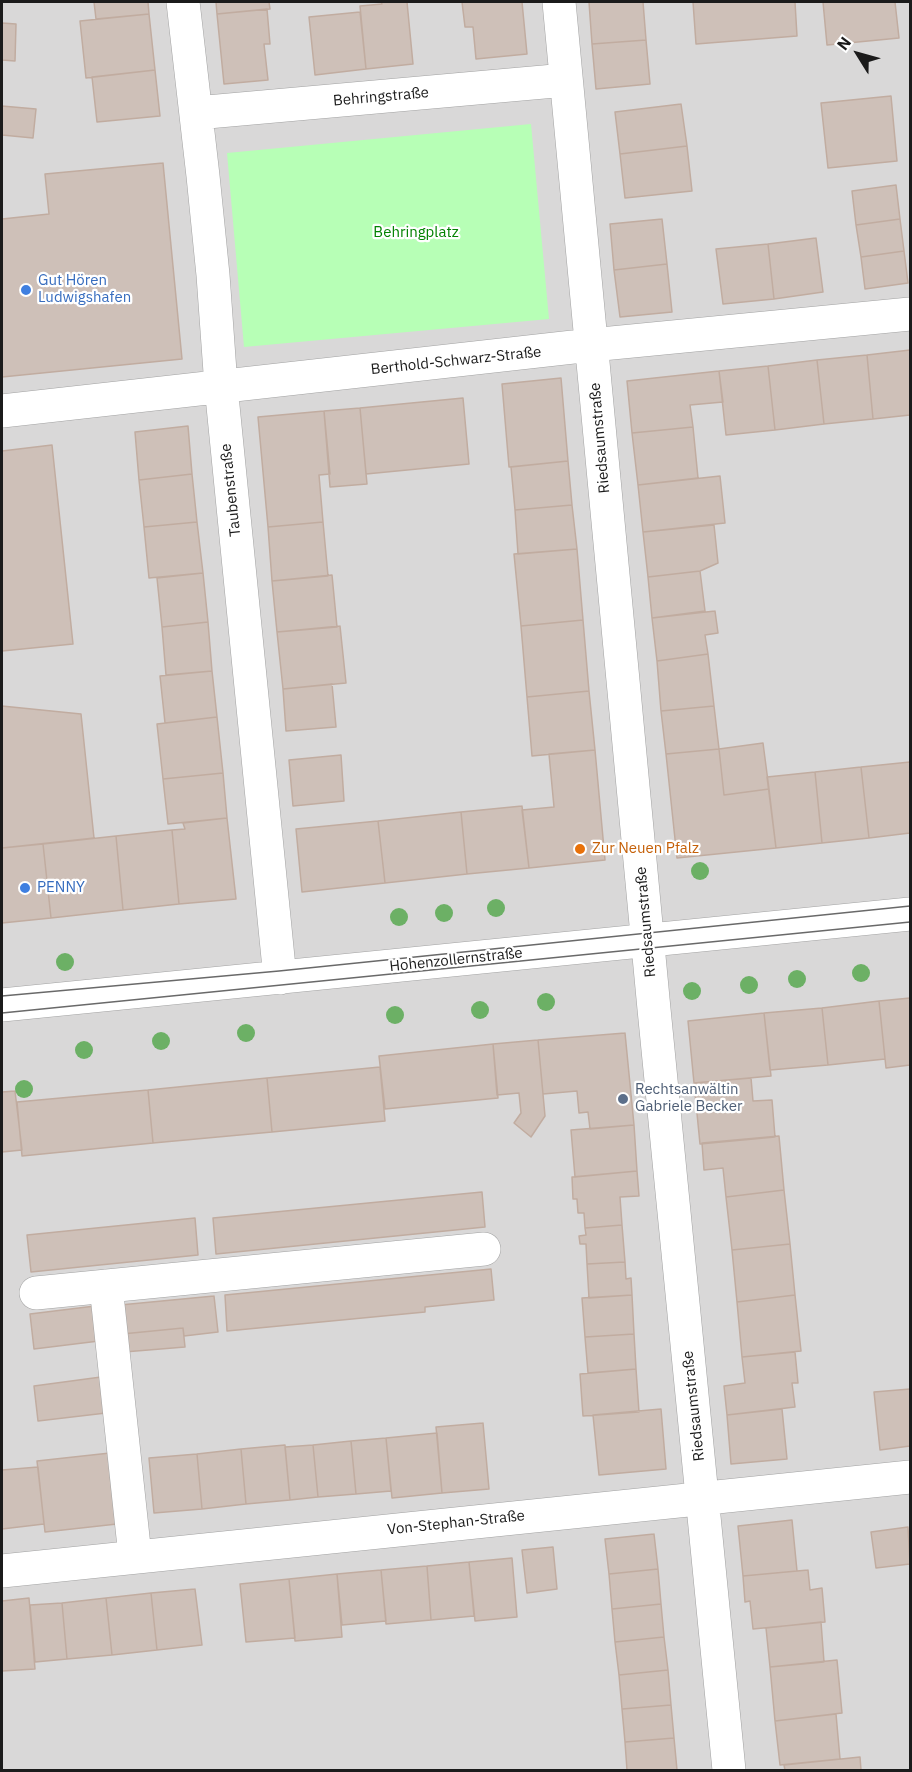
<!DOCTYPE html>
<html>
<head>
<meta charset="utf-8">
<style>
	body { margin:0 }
	#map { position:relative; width:912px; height:1772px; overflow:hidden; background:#eee8df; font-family:"IBM Plex Sans",sans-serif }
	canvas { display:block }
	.frame { position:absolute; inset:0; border:3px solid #1b1b1b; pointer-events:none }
	.north { position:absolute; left:828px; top:24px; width:60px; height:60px; -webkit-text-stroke:4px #fff; paint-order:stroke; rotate:307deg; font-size:16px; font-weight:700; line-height:24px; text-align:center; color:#1b1b1b }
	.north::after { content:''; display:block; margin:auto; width:21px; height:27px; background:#1b1b1b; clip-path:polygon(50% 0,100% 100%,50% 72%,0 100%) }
</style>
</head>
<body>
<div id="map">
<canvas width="912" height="1772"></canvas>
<div class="frame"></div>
<div class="north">N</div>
</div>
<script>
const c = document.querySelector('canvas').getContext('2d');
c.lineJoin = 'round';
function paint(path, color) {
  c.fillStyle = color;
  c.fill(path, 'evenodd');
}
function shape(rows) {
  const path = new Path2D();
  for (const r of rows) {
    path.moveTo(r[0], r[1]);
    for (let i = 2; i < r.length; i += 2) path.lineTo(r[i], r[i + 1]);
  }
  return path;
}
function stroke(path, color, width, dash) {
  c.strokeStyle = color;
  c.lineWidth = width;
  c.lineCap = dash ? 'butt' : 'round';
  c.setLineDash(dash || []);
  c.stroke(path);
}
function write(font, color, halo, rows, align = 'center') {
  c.font = font + ' "IBM Plex Sans",sans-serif';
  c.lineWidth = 4.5;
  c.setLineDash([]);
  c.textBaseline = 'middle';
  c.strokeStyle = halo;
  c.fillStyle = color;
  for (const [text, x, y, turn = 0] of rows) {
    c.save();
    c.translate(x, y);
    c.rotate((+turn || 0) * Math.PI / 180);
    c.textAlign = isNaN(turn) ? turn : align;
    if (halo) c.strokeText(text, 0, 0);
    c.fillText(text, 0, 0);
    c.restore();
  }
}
const residential = shape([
	[2,2,910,2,910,1770,2,1770]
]);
const park = shape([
	[531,124,549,319,244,347,227,153]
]);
const building = shape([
	[94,2,148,2,149,14,96,19,94,2],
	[216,2,269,2,270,9,217,14,216,2],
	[381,2,407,2,413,64,366,69,360,6,382,4,381,2],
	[462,2,522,2,527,54,476,59,473,27,465,27,462,2],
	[589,2,643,2,646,40,592,44,589,2],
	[693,2,795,2,797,36,696,44,693,2],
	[823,2,895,2,899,38,827,45,823,2],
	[267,9,270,44,264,44,268,80,224,84,217,14,267,9],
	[360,12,366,69,315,75,309,17,360,12],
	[149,14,155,70,86,78,80,21,149,14],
	[2,23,16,24,15,61,2,60,2,23],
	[646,40,650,84,596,89,592,44,646,40],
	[155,70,160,116,97,122,92,77,155,70],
	[891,96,897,161,828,168,821,103,891,96],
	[681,104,687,146,620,154,615,112,681,104],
	[2,106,36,109,33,138,2,135,2,106],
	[687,146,692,191,625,198,620,154,687,146],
	[163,163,182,359,2,377,2,219,49,214,45,174,163,163],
	[896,185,900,219,856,225,852,191,896,185],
	[662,219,667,264,614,270,610,224,662,219],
	[900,219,904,251,861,257,856,225,900,219],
	[816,238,823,292,774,299,768,244,816,238],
	[768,244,774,299,723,304,716,249,768,244],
	[904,251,908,283,865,289,861,257,904,251],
	[667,264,672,312,620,317,614,270,667,264],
	[910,350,910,415,873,419,867,355,910,350],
	[867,355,873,419,824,424,817,360,867,355],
	[817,360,824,424,775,430,768,366,817,360],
	[768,366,775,430,726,435,719,371,768,366],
	[719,371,723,402,690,405,693,427,632,433,627,381,719,371],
	[561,378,568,461,509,467,502,384,561,378],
	[463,398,469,464,366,474,360,408,463,398],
	[360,408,367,484,330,487,324,411,360,408],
	[324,411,330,474,319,475,323,522,268,527,258,417,324,411],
	[188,426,192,474,139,480,135,432,188,426],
	[693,427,698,478,638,485,632,433,693,427],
	[52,445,73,644,2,651,2,451,52,445],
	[568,461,572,505,515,510,511,467,568,461],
	[192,474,197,522,144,527,139,480,192,474],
	[720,476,725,523,643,532,638,485,720,476],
	[572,505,577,549,518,554,515,510,572,505],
	[197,522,203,573,149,578,144,527,197,522],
	[323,522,328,576,272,581,268,527,323,522],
	[714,525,718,563,700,571,648,577,643,532,714,525],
	[577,549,583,620,521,626,514,554,577,549],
	[700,571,705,611,652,618,648,577,700,571],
	[203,573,208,622,162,627,157,578,203,573],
	[332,575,337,627,277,632,272,581,332,575],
	[715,611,718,633,705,635,708,654,657,661,652,618,715,611],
	[583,620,589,691,527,697,521,626,583,620],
	[208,622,212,671,166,675,162,627,208,622],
	[340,626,346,683,283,689,277,632,340,626],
	[708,654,714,706,661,711,657,661,708,654],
	[212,671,217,717,165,723,160,676,212,671],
	[332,684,336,727,286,731,283,689,332,684],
	[589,691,595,750,532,756,527,697,589,691],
	[2,706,81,714,94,838,2,848,2,706],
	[714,706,719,749,666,754,661,711,714,706],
	[217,717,223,773,163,779,157,724,217,717],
	[763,743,769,789,724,795,719,749,763,743],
	[719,749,724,795,769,789,776,848,677,858,666,754,719,749],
	[595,750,605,860,529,868,522,810,554,807,549,754,595,750],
	[341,755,344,801,293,806,289,760,341,755],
	[910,762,910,833,869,838,861,767,910,762],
	[861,767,869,838,822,843,815,772,861,767],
	[815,772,822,843,776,848,767,777,815,772],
	[223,773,227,818,168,824,163,779,223,773],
	[522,806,529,868,467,874,461,812,522,806],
	[461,812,467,874,385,883,378,821,461,812],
	[227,818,236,899,179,904,172,830,185,829,183,823,227,818],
	[378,821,385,883,302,892,296,829,378,821],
	[172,830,179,904,123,910,116,836,172,830],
	[116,836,123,910,51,918,43,844,116,836],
	[43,844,51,918,2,923,2,848,43,844],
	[910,998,910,1065,886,1068,879,1001,910,998],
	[879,1001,885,1059,828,1065,822,1008,879,1001],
	[822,1008,828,1065,770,1070,764,1013,822,1008],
	[764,1013,771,1076,694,1083,688,1021,764,1013],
	[625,1033,634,1125,590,1129,588,1112,579,1113,577,1091,543,1094,538,1040,625,1033],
	[538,1040,545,1116,531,1137,514,1123,521,1113,519,1093,497,1095,493,1044,538,1040],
	[493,1044,498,1098,385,1109,379,1056,493,1044],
	[380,1067,385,1121,272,1132,267,1078,380,1067],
	[267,1078,272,1132,153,1143,148,1090,267,1078],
	[751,1078,753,1101,772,1100,775,1137,700,1144,694,1083,751,1078],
	[148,1090,153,1143,22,1156,17,1102,148,1090],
	[15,1091,22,1150,2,1152,2,1092,15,1091],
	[634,1125,637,1171,575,1177,571,1130,634,1125],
	[779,1136,784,1190,726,1197,723,1168,704,1170,702,1143,779,1136],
	[637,1171,639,1196,620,1197,622,1225,585,1228,584,1213,578,1213,577,1199,573,1199,572,1177,637,1171],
	[784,1190,790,1244,732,1250,726,1197,784,1190],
	[482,1192,485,1227,216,1254,213,1218,482,1192],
	[195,1218,198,1255,31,1272,27,1235,195,1218],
	[622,1225,625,1262,587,1264,586,1244,580,1244,579,1236,586,1235,585,1228,622,1225],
	[790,1244,795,1295,737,1302,732,1250,790,1244],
	[625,1262,626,1279,631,1278,632,1295,589,1298,587,1264,625,1262],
	[491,1269,494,1300,425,1307,425,1312,227,1331,225,1295,491,1269],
	[632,1295,634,1334,585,1337,582,1298,632,1295],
	[795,1295,801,1351,742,1357,737,1302,795,1295],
	[214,1296,218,1332,184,1336,183,1328,122,1334,120,1305,214,1296],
	[95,1306,99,1341,34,1349,30,1314,95,1306],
	[183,1328,185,1347,124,1352,122,1334,183,1328],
	[634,1334,636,1369,588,1373,585,1337,634,1334],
	[795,1352,798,1383,792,1383,795,1407,727,1415,724,1386,745,1383,742,1357,795,1352],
	[636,1369,639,1412,583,1416,580,1374,636,1369],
	[101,1377,106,1413,38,1421,34,1386,101,1377],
	[910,1389,910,1446,880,1450,874,1392,910,1389],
	[661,1409,666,1469,599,1475,593,1415,661,1409],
	[782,1409,787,1459,731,1464,727,1415,782,1409],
	[483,1423,489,1489,442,1493,436,1427,483,1423],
	[437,1433,442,1493,392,1498,386,1438,437,1433],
	[386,1438,391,1491,356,1494,351,1441,386,1438],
	[351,1441,356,1494,318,1497,313,1445,351,1441],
	[285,1445,290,1500,246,1504,241,1449,285,1445],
	[313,1445,318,1497,290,1500,285,1447,313,1445],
	[241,1449,246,1504,202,1509,197,1454,241,1449],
	[110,1453,117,1524,45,1532,37,1461,110,1453],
	[197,1454,202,1509,154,1513,149,1458,197,1454],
	[38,1467,44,1524,2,1529,2,1470,38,1467],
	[792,1520,797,1571,743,1576,738,1526,792,1520],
	[908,1527,910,1564,876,1568,871,1532,908,1527],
	[654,1534,658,1569,609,1574,605,1539,654,1534],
	[553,1547,557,1589,527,1593,522,1550,553,1547],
	[512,1558,517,1617,475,1621,469,1562,512,1558],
	[469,1562,474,1616,431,1620,427,1566,469,1562],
	[427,1566,431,1620,386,1624,381,1570,427,1566],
	[658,1569,661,1604,612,1609,609,1574,658,1569],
	[381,1570,386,1621,342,1625,337,1574,381,1570],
	[808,1570,810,1590,822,1588,825,1622,753,1629,750,1601,745,1602,743,1576,808,1570],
	[337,1574,342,1637,295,1641,289,1579,337,1574],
	[289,1579,295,1638,246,1642,240,1584,289,1579],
	[195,1589,202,1645,157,1650,151,1593,195,1589],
	[151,1593,157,1650,112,1655,106,1598,151,1593],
	[29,1598,35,1669,2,1671,2,1601,29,1598],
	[106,1598,112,1655,67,1659,62,1603,106,1598],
	[62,1603,67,1659,35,1662,30,1605,62,1603],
	[661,1604,664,1637,615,1642,612,1609,661,1604],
	[821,1622,824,1662,770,1667,766,1628,821,1622],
	[664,1637,668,1670,619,1675,615,1642,664,1637],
	[837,1660,842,1713,775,1721,770,1667,837,1660],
	[668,1670,671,1705,622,1709,619,1675,668,1670],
	[671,1705,674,1738,625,1742,622,1709,671,1705],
	[836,1714,840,1759,780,1765,775,1721,836,1714],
	[674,1738,677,1770,627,1770,625,1742,674,1738],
	[860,1757,861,1770,785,1770,784,1765,860,1757]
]);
const minor = shape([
	[183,2,203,176,213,275,221,386,280,978],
	[559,2,654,1009,729,1770],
	[196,113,566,80],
	[2,411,591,345,910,314],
	[2,1005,910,914],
	[106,1286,135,1556],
	[36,1293,484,1249],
	[2,1571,910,1477]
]);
const tram = shape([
	[2,996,279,971,910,906],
	[2,1013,910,922]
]);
const trees = [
	[700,871],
	[496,908],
	[444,913],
	[399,917],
	[65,962],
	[861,973],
	[797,979],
	[749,985],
	[692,991],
	[546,1002],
	[480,1010],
	[395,1015],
	[246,1033],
	[161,1041],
	[84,1050],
	[24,1089]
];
const markers = [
	[26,290,6,"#3f7fe0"],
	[580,849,6,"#e8710a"],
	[25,888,6,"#3f7fe0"],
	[623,1099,6,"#5c6f8a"]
];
const streetNames = [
	["Behringstraße",381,97,-5],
	["Berthold-Schwarz-Straße",456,361,-6],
	["Riedsaumstraße",600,438,-95],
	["Taubenstraße",231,490,-96],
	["Riedsaumstraße",646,922,-95],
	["Hohenzollernstraße",456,960,-6],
	["Riedsaumstraße",694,1406,-96],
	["Von-Stephan-Straße",456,1523,-6]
];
const parkNames = [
	["Behringplatz",416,233]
];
const shopNames = [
	["Gut Hören",38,281],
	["Ludwigshafen",38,298],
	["PENNY",37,888]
];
const foodNames = [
	["Zur Neuen Pfalz",592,849]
];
const serviceNames = [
	["Rechtsanwältin",635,1090],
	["Gabriele Becker",635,1107]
];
paint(residential, '#d9d8d8');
paint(park, '#b7ffb6');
paint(building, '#cec0b8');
stroke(building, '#c1aca0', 1.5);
stroke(minor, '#a2a2a2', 34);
stroke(minor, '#fff', 33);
stroke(tram, '#696969', 1.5);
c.fillStyle = '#6cb065';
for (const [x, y] of trees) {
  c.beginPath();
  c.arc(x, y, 9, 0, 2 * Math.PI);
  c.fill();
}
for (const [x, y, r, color] of markers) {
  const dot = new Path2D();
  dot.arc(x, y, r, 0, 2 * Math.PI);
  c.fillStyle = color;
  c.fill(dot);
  stroke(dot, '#fff', 2);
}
write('15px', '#1b1b1b', '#fff', streetNames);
write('15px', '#028201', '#fff', parkNames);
write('15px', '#366cbe', '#fff', shopNames, 'left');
write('15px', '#c56008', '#fff', foodNames, 'left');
write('15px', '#4e5e75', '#fff', serviceNames, 'left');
</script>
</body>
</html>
